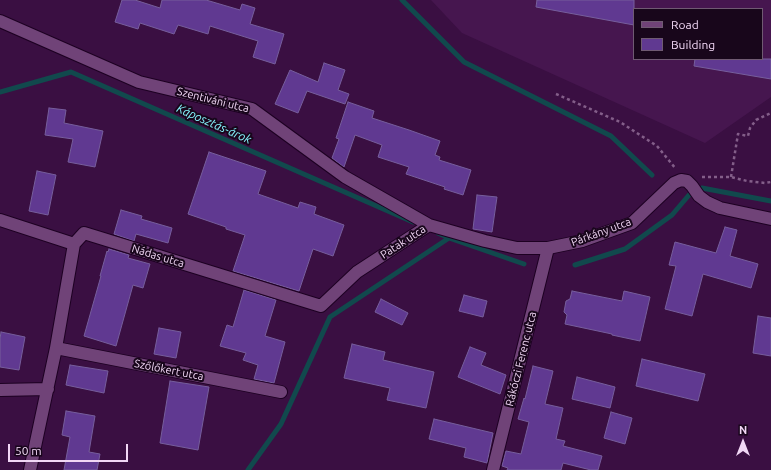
<!DOCTYPE html>
<html>
<head>
<meta charset="utf-8">
<style>
	body { margin:0 }
	#map { position:relative; width:771px; height:470px; overflow:hidden; background:#3a0f42; font-family:Ubuntu,sans-serif }
	canvas { display:block }
	.legend { position:absolute; left:633px; top:8px; width:130px; height:52px; box-sizing:border-box; background:#18061b; border:1px solid #6f5a72; margin:0; padding:5px 7px; list-style:none; font-size:12px; color:#f1d7f5 }
	.legend li { display:flex; align-items:center; gap:8px; height:20px }
	.legend b { width:20px; border:1px solid #6f5a72 }
	.north { position:absolute; left:723px; top:422px; width:40px; height:40px; -webkit-text-stroke:3px #18061b; paint-order:stroke; rotate:0deg; font-size:11px; font-weight:700; line-height:16px; text-align:center; color:#f1d7f5 }
	.north::after { content:''; display:block; margin:auto; width:14px; height:18px; background:#f1d7f5; clip-path:polygon(50% 0,100% 100%,50% 72%,0 100%) }
	.scale { position:absolute; left:8px; top:444px; width:120px; height:18px; box-sizing:border-box; border:2px solid #f1d7f5; border-top:0; padding-left:5px; font-size:12px; line-height:14px; white-space:nowrap; color:#f1d7f5; -webkit-text-stroke:3px #18061b; paint-order:stroke }
</style>
</head>
<body>
<div id="map">
<canvas width="771" height="470"></canvas>
<ul class="legend">
<li><b style="height:5px;background:#704378"></b>Road</li>
<li><b style="height:11px;background:#603991"></b>Building</li>
</ul>
<div class="north">N</div>
<div class="scale">50 m</div>
</div>
<script>
const c = document.querySelector('canvas').getContext('2d');
c.lineJoin = 'round';
function paint(path, color) {
  c.fillStyle = color;
  c.fill(path, 'evenodd');
}
function shape(rows) {
  const path = new Path2D();
  for (const r of rows) {
    path.moveTo(r[0], r[1]);
    for (let i = 2; i < r.length; i += 2) path.lineTo(r[i], r[i + 1]);
  }
  return path;
}
function stroke(path, color, width, dash) {
  c.strokeStyle = color;
  c.lineWidth = width;
  c.lineCap = dash ? 'butt' : 'round';
  c.setLineDash(dash || []);
  c.stroke(path);
}
function write(font, color, halo, rows, align = 'center') {
  c.font = font + ' Ubuntu,sans-serif';
  c.lineWidth = 4;
  c.setLineDash([]);
  c.textBaseline = 'middle';
  c.strokeStyle = halo;
  c.fillStyle = color;
  for (const [text, x, y, turn = 0] of rows) {
    c.save();
    c.translate(x, y);
    c.rotate((+turn || 0) * Math.PI / 180);
    c.textAlign = isNaN(turn) ? turn : align;
    if (halo) c.strokeText(text, 0, 0);
    c.fillText(text, 0, 0);
    c.restore();
  }
}
const built = shape([
	[431,0,771,0,771,97,705,143,462,33],
	[634,9,762,9,762,59,634,59]
]);
const stream = shape([
	[402,0,464,62,611,136,652,175],
	[0,92,71,72,413,222],
	[702,188,771,201],
	[438,233,449,238,524,264],
	[575,265,625,249,672,215,689,195],
	[248,470,281,424,330,317,449,238]
]);
const building = shape([
	[122,0,135,0,160,8,162,0,206,0,240,10,242,4,255,8,250,24,284,34,275,64,253,57,258,41,210,26,208,34,178,25,174,34,140,23,138,29,115,22,122,0],
	[537,0,634,0,634,25,536,7,537,0],
	[695,59,771,59,771,79,694,66,695,59],
	[324,63,345,70,338,90,349,94,345,104,307,91,298,113,275,104,290,70,318,82,324,63],
	[348,102,374,111,372,118,409,130,440,141,435,155,440,157,439,160,471,170,463,195,444,189,445,187,406,174,409,167,378,157,382,145,355,135,344,167,332,158,339,139,336,138,348,102],
	[49,108,66,110,64,123,103,131,95,167,68,162,73,139,45,135,49,108],
	[209,152,266,171,258,194,298,208,300,202,316,207,314,214,344,225,333,256,313,249,299,291,233,271,245,235,226,229,226,227,188,214,209,152],
	[37,171,56,175,48,215,29,211,37,171],
	[477,195,497,197,492,232,473,229,477,195],
	[121,210,142,216,141,219,172,228,168,243,136,234,134,241,114,234,121,210],
	[725,227,737,230,730,256,758,264,751,288,703,274,692,316,665,309,676,266,669,265,675,242,716,253,725,227],
	[109,249,129,255,128,258,150,264,143,288,133,285,116,346,84,336,101,276,100,276,107,251,108,252,109,249],
	[244,290,276,300,265,336,285,342,274,383,254,379,258,365,243,360,246,353,220,346,227,325,233,327,244,290],
	[572,291,622,301,624,291,650,297,640,341,612,335,612,334,565,324,567,315,564,312,566,301,570,299,572,291],
	[464,295,487,301,483,317,459,311,464,295],
	[381,299,408,313,402,325,375,312,381,299],
	[758,316,771,318,771,356,753,353,758,316],
	[159,328,181,332,176,358,154,354,159,328],
	[1,332,25,337,19,370,0,367,0,339,1,332],
	[352,344,385,352,383,360,434,372,426,408,387,400,390,388,344,378,352,344],
	[470,347,486,353,481,365,506,375,500,394,458,377,470,347],
	[642,359,705,374,698,401,636,386,642,359],
	[70,365,108,371,104,393,66,385,70,365],
	[533,366,553,371,545,404,563,408,556,439,565,441,563,446,602,456,598,470,591,470,563,463,561,470,507,470,508,468,502,466,506,451,521,454,529,422,518,419,524,398,525,399,533,366],
	[577,377,615,387,610,408,572,399,577,377],
	[170,381,209,387,198,450,160,443,170,381],
	[66,411,95,416,89,452,100,454,97,470,64,470,70,437,62,435,66,411],
	[611,412,632,418,625,444,604,438,611,412],
	[434,419,493,433,487,463,464,457,466,448,429,439,434,419]
]);
const path = shape([
	[556,94,620,122,657,146,676,169],
	[702,177,731,177,747,181,765,183,771,182],
	[731,177,738,134,748,136,750,128,756,120,771,113]
]);
const street = shape([
	[0,21,139,82,252,109,345,177,429,225,485,241,517,248,548,248,582,241,632,223,674,183,681,180,687,181,692,186,699,196,707,202,720,208,771,219],
	[0,220,74,244],
	[74,244,84,233,321,306,357,272,429,225],
	[56,348,281,392],
	[0,390,48,389],
	[30,470,56,348,74,244],
	[493,470,548,248]
]);
const streetNames = [
	["Szentiváni utca",213,100,14],
	["Párkány utca",601,232,-20],
	["Patak utca",403,242,-33],
	["Nádas utca",158,256,17],
	["Rákóczi Ferenc utca",521,359,-76],
	["Szőlőkert utca",169,370,11]
];
const waterNames = [
	["Káposztás-árok",214,124,24]
];
paint(built, '#46164f');
stroke(stream, '#11494d', 5);
paint(building, '#603991');
stroke(building, '#765e9c', 1);
stroke(street, '#1d0022', 14);
stroke(path, '#835e89', 2.5, [3, 3]);
stroke(street, '#704378', 12);
write('11px', '#f1d7f5', '#18061b', streetNames);
write('italic 12px', '#86f5fd', '#18061b', waterNames);
</script>
</body>
</html>
